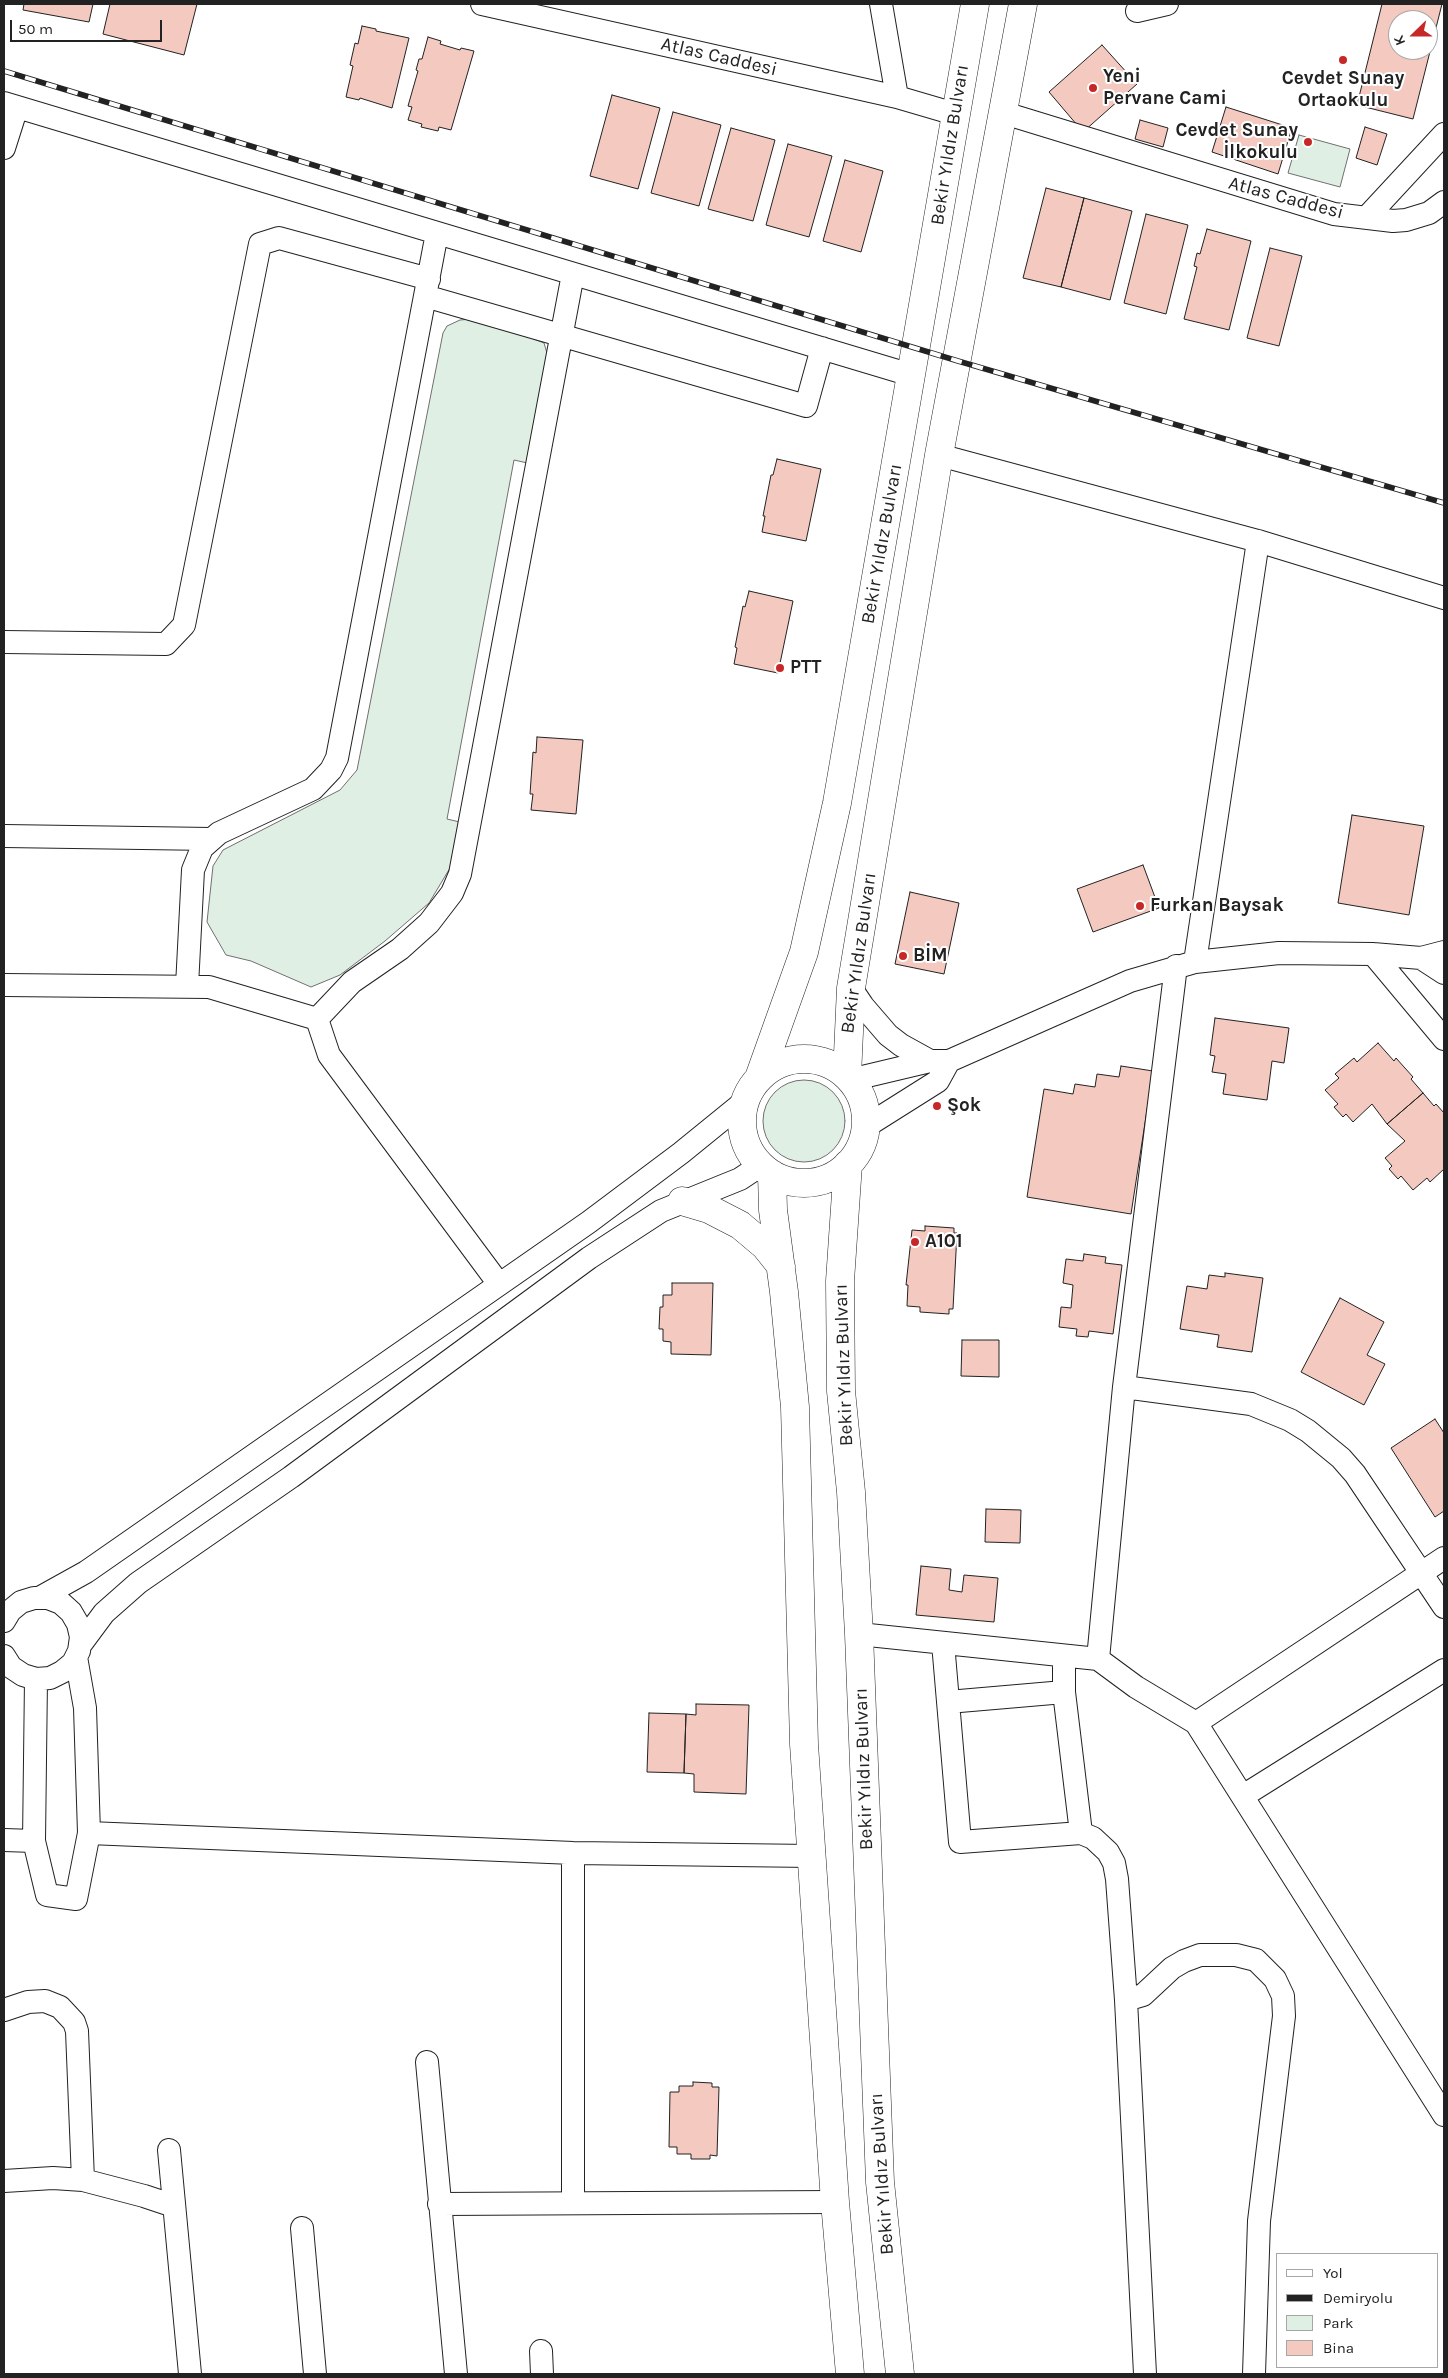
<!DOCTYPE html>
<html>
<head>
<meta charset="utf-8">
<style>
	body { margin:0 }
	#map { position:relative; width:1448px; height:2378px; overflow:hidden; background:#fff; font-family:Karla,sans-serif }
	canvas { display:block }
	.frame { position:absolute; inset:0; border:5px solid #222; pointer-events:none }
	.legend { position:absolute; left:1276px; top:2253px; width:162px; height:115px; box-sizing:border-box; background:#fff; border:1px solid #a7a7a7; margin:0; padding:6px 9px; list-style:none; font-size:15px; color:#222 }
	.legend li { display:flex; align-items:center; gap:10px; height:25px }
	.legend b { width:25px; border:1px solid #a7a7a7 }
	.north { position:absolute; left:1388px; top:10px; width:50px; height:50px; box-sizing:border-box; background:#fff; border:1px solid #a7a7a7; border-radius:50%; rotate:248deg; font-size:14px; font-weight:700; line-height:20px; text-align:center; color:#222 }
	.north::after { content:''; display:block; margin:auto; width:18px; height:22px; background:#c62828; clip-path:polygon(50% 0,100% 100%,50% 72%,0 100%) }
	.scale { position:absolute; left:10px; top:20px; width:152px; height:22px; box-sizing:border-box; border:2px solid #222; border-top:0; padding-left:6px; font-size:15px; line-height:18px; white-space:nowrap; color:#222; -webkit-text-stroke:4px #fff; paint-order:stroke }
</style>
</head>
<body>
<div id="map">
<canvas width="1448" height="2378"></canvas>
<div class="frame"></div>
<ul class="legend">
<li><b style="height:6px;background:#fff"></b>Yol</li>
<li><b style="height:6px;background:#222"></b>Demiryolu</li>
<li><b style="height:14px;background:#e0efe3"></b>Park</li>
<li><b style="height:14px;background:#f3c9c0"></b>Bina</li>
</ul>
<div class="north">K</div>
<div class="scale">50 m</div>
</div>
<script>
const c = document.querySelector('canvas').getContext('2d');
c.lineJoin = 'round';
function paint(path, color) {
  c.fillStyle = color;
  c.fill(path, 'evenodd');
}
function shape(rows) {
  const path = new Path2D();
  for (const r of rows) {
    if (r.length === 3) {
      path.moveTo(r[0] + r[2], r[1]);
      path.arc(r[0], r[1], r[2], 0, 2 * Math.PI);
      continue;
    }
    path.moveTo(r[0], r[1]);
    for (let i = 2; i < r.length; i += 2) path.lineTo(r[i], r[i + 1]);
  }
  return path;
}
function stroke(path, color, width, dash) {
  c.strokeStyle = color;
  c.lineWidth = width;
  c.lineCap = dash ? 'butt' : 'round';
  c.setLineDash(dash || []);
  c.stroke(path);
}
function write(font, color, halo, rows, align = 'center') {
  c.font = font + ' Karla,sans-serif';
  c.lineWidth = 4;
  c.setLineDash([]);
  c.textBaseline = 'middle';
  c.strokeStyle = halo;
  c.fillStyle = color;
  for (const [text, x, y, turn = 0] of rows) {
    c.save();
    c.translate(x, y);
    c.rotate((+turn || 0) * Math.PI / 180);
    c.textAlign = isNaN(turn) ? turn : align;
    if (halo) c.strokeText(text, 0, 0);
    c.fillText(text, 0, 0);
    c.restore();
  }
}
const green = shape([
	[1299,135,1350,149,1340,187,1288,173,1299,135],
	[472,319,500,326,544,343,547,353,532,464,514,460,447,819,464,823,450,868,429,903,385,941,340,975,311,987,251,961,226,955,207,922,213,866,223,850,340,790,357,770,443,333,447,326,460,320,472,319],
	[804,1121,41]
]);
const building = shape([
	[24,4,93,4,89,22,23,10,24,4],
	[110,4,197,4,184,55,103,34,110,4],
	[1382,4,1442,4,1413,119,1357,105,1382,4],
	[1398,20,1428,20,1428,50,1398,50,1398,20],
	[362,26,376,29,376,31,409,38,392,108,360,98,359,100,346,97,353,66,350,65,355,43,358,44,362,26],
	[428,37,441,41,440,44,460,50,461,48,474,51,451,130,439,127,438,131,421,127,422,124,408,120,412,107,408,106,418,71,416,70,419,59,422,59,428,37],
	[1102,45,1137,84,1083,132,1049,92,1102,45],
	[612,95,660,108,638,189,590,176,612,95],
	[1226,107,1292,128,1278,174,1212,152,1226,107],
	[673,112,721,125,699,206,651,193,673,112],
	[1140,120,1168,128,1163,147,1135,139,1140,120],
	[1365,127,1387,134,1377,165,1356,158,1365,127],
	[731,128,775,140,753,221,708,209,731,128],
	[788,144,832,156,809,237,766,225,788,144],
	[845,160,883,171,861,252,823,241,845,160],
	[1046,188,1084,198,1061,287,1023,278,1046,188],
	[1084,198,1132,211,1110,300,1061,287,1084,198],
	[1146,214,1188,225,1166,314,1124,303,1146,214],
	[1207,229,1251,241,1229,330,1184,319,1197,267,1194,266,1197,253,1200,254,1207,229],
	[1270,248,1302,256,1279,346,1247,338,1270,248],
	[777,459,821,469,806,541,762,532,765,516,763,516,771,475,773,475,777,459],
	[749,591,793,601,778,673,734,664,737,648,735,647,743,606,745,607,749,591],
	[537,737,583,740,576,814,531,810,533,794,530,794,533,752,536,753,537,737],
	[1352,815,1424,826,1409,915,1338,903,1352,815],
	[1143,865,1159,908,1093,932,1077,889,1143,865],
	[910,892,959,903,944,974,895,964,910,892],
	[1215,1018,1289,1028,1284,1063,1272,1061,1267,1100,1223,1094,1226,1074,1212,1072,1215,1056,1210,1055,1215,1018],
	[1378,1043,1394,1061,1396,1058,1413,1077,1411,1079,1423,1093,1387,1124,1372,1104,1353,1122,1346,1114,1343,1117,1334,1107,1338,1104,1325,1090,1339,1078,1335,1074,1354,1058,1357,1062,1378,1043],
	[1121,1066,1153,1071,1131,1214,1027,1197,1044,1089,1073,1094,1075,1084,1095,1087,1097,1074,1119,1077,1121,1066],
	[1423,1093,1434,1106,1436,1104,1444,1113,1444,1169,1430,1182,1427,1178,1413,1190,1401,1176,1398,1179,1389,1169,1392,1166,1385,1158,1405,1141,1387,1124,1423,1093],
	[925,1226,954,1228,954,1233,957,1233,953,1309,949,1309,949,1314,920,1312,920,1307,907,1306,908,1285,906,1285,912,1230,925,1231,925,1226],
	[1084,1254,1106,1257,1105,1263,1122,1265,1113,1334,1089,1331,1088,1337,1076,1336,1077,1329,1059,1327,1061,1307,1071,1308,1073,1285,1063,1283,1066,1259,1083,1261,1084,1254],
	[1225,1273,1263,1278,1252,1352,1217,1347,1219,1335,1180,1329,1187,1286,1207,1289,1209,1275,1225,1277,1225,1273],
	[672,1283,713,1283,711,1355,671,1354,671,1342,663,1341,663,1329,659,1329,660,1307,663,1307,663,1295,672,1295,672,1283],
	[1340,1298,1384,1322,1367,1355,1385,1364,1364,1405,1301,1372,1340,1298],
	[962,1340,999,1340,999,1377,961,1376,962,1340],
	[1435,1419,1444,1433,1444,1511,1435,1517,1391,1448,1435,1419],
	[986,1509,1021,1510,1020,1543,985,1542,986,1509],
	[921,1566,951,1569,949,1590,962,1592,964,1575,998,1578,994,1622,916,1615,921,1566],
	[696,1704,749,1705,746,1794,694,1792,694,1774,684,1773,686,1714,696,1715,696,1704],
	[649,1713,686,1714,684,1773,647,1772,649,1713],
	[693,2082,712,2083,712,2087,719,2087,717,2156,710,2155,710,2159,691,2159,691,2154,677,2154,677,2147,669,2147,670,2092,679,2092,679,2086,693,2086,693,2082]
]);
const minor = shape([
	[482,4,897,97,955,114],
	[881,4,897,97],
	[1137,11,1167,4],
	[4,103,911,375],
	[1004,113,1334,214,1393,221,1406,220,1429,213,1444,202],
	[4,148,17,107],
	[1367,217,1444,134],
	[425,296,806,406,822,348],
	[939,455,1258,541,1444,598],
	[4,642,166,644,184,625,260,244,279,238,429,279],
	[4,836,211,839],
	[1373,954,1444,1039],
	[1421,958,1444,973],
	[1195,962,1258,541],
	[4,985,209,987,317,1019],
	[187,986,193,870,202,848,219,833,313,789,331,770,337,758,437,233],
	[851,988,863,1006,888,1035,901,1045,930,1061],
	[317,1019,352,982,400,949,429,923,452,893,460,874,573,274],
	[317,1019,329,1055,499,1284],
	[850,1080,930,1061,949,1061,1130,981,1195,962,1279,953,1373,954,1421,958,1444,952],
	[865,1127,938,1081,949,1061],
	[1124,1387,1251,1404,1290,1420,1308,1431,1341,1458,1355,1474,1444,1607],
	[41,1597,86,1572,589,1222,681,1153,745,1101],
	[4,1621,10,1611,21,1602,34,1598,48,1598,61,1603,71,1612,78,1624,81,1637,79,1651,73,1663,62,1672,50,1678,36,1679,23,1675,11,1667,4,1656],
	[859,1634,1098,1659,1136,1687,1196,1723,1444,2115],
	[943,1643,960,1842,1081,1833],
	[81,1644,104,1613,138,1583,291,1477,589,1258,661,1211,740,1179,761,1165],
	[1064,1656,1064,1692,1081,1833,1093,1838,1108,1852,1114,1863,1117,1879,1126,2000,1145,2374],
	[1098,1659,1124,1387,1176,966],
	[36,1679,34,1841,47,1895,76,1899,89,1833,85,1708,76,1657],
	[948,1702,1064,1692],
	[1196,1723,1444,1558],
	[1243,1796,1444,1670],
	[89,1833,573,1853,812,1856],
	[4,1840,34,1841],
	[573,1853,573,2203],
	[1126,2000,1143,1995,1172,1968,1184,1961,1200,1955,1236,1955,1256,1960,1275,1979,1283,1996,1284,2016,1259,2221,1254,2374],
	[4,2010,28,2002,45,2001,60,2007,74,2022,77,2031,83,2180],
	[427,2062,456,2374],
	[169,2150,190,2374],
	[4,2181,53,2178,83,2180,144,2196,174,2206],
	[439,2204,835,2202],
	[302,2228,315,2374],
	[541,2351,542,2374]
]);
const major = shape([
	[804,1121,62],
	[847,1076,851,988,939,455,1023,4],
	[759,1078,804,952,837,803,975,4],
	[848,1164,840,1281,841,1391,851,1492,859,1634,880,2182,900,2374],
	[772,1174,773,1210,784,1292,795,1407,804,1744,835,2202,850,2374],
	[682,1201,709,1209,740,1225,765,1246,781,1266]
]);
const rail = shape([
	[4,71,958,361,1444,503]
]);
const markers = [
	[1343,60,5,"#c62828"],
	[1093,88,5,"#c62828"],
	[1308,142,5,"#c62828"],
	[780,668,5,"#c62828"],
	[1140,906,5,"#c62828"],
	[903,956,5,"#c62828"],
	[937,1106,5,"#c62828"],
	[915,1242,5,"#c62828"]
];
const streetNames = [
	["Atlas Caddesi",719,57,13],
	["Bekir Yıldız Bulvarı",950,145,-81],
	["Atlas Caddesi",1286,198,15],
	["Bekir Yıldız Bulvarı",882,544,-80],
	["Bekir Yıldız Bulvarı",859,953,-82],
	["Bekir Yıldız Bulvarı",844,1365,-92],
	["Bekir Yıldız Bulvarı",864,1769,-92],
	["Bekir Yıldız Bulvarı",882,2174,-94]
];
const poiNames = [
	["Yeni",1103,77],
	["Pervane Cami",1103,99],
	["Cevdet Sunay",1343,79,"center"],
	["Ortaokulu",1343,101,"center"],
	["Cevdet Sunay",1298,131,"right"],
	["İlkokulu",1298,153,"right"],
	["PTT",790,668],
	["Furkan Baysak",1150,906],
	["BİM",913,956],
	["Şok",947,1106],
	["A101",925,1242]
];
paint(green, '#e0efe3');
stroke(green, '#6f6f6f', 1);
paint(building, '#f3c9c0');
stroke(building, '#222', 1);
stroke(minor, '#222', 24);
stroke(major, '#222', 29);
stroke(minor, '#fff', 22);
stroke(major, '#fff', 28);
stroke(rail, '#222', 5.5);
stroke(rail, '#fff', 4, [11]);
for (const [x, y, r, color] of markers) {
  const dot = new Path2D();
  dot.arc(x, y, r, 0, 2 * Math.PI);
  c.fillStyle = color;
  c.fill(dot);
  stroke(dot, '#fff', 2);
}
write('19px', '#222', '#fff', streetNames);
write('bold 19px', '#222', '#fff', poiNames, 'left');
</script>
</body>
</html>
